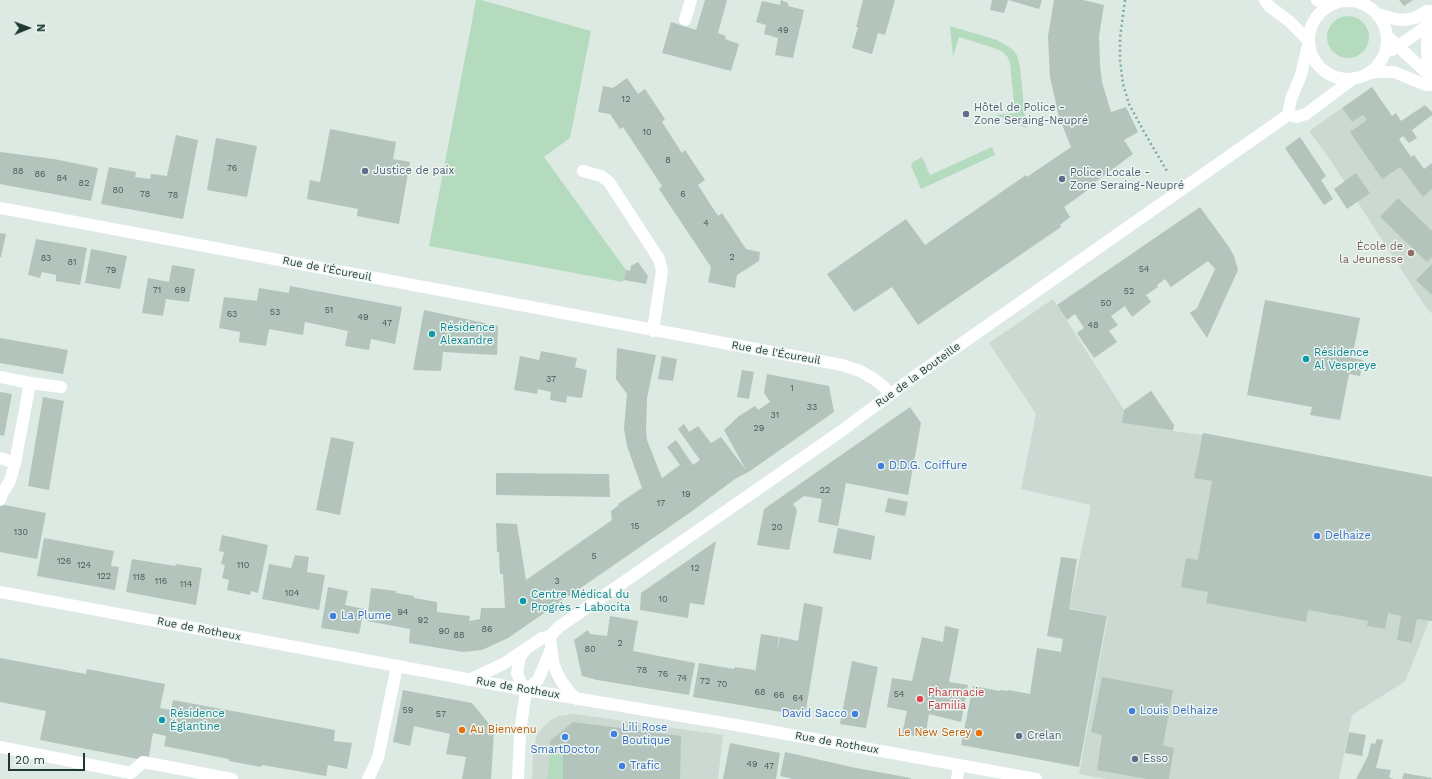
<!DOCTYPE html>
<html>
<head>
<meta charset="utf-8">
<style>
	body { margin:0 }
	#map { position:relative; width:1432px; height:779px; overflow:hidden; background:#dde9e3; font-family:"Work Sans",sans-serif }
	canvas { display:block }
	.north { position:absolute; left:8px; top:8px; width:40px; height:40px; -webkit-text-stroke:3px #edf6f1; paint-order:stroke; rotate:89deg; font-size:11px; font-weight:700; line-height:16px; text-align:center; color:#1f3930 }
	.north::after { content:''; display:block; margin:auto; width:14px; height:18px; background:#1f3930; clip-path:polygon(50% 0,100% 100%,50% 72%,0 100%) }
	.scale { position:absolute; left:8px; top:753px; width:77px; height:18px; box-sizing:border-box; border:2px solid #1f3930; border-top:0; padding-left:5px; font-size:12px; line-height:14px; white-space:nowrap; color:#1f3930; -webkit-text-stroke:3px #edf6f1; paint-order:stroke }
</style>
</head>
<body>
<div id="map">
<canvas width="1432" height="779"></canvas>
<div class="north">N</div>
<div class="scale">20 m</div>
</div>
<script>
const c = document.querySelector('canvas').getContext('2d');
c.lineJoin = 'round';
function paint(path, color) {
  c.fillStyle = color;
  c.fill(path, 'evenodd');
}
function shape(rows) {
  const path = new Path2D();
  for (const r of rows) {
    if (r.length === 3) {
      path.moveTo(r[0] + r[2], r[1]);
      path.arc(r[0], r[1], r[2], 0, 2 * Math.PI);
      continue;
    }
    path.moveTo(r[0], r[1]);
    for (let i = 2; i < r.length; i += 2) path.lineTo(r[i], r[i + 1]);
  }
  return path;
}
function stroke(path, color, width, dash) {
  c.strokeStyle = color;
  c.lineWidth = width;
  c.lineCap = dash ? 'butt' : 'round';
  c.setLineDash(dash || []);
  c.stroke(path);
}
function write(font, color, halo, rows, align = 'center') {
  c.font = font + ' "Work Sans",sans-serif';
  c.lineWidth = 3;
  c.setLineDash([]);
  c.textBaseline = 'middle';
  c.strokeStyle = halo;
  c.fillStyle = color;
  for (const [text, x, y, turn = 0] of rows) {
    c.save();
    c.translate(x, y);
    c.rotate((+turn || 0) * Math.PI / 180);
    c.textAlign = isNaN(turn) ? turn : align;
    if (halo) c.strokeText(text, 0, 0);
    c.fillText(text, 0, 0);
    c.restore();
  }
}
const built = shape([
	[1342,108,1352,122,1363,115,1423,197,1432,189,1432,314,1423,303,1331,161,1309,131],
	[1053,299,1124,410,1151,391,1174,425,1173,431,1202,435,1203,433,1432,477,1432,621,1429,621,1405,682,1404,682,1352,715,1339,779,1107,779,1079,774,1108,616,1069,608,1091,505,1021,489,1036,414,989,343],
	[575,714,723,735,718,779,532,779,533,751,537,735,542,728,551,720,559,716]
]);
const green = shape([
	[476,0,481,0,591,31,570,138,544,157,626,270,623,282,429,246],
	[1348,37,21],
	[950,26,997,40,1012,49,1017,55,1020,67,1026,128,996,115,1015,113,1010,63,1007,56,1003,52,997,49,959,37,953,57],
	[992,147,995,155,921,189,912,168,911,165,913,162,922,157,930,175],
	[550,752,563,752,563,779,547,779]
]);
const building = shape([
	[705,0,727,0,718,33,726,36,725,39,739,44,731,71,662,53,671,22,696,30],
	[781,0,788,3,788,6,804,10,793,58,775,55,778,38,764,34,766,25,756,22,762,1,780,5],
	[863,0,895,0,885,35,878,33,872,54,852,48,858,27,856,27],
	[992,0,1008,0,1004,13,990,10],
	[1008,0,1042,0,1039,9],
	[1054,0,1083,0,1104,5,1099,36,1100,65,1102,82,1111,112,1126,107,1138,132,1124,140,1133,154,1094,183,1095,185,1064,207,1070,217,1060,225,1061,227,918,325,892,287,854,312,827,274,906,219,925,245,1026,175,1027,177,1071,147,1059,117,1050,77,1048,36],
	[1399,0,1413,0,1404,6],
	[627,78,638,94,645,89,665,119,662,122,682,153,685,150,705,180,698,185,718,216,722,213,746,249,760,252,759,261,737,275,735,288,708,282,711,267,659,189,662,186,623,127,620,129,610,114,598,112,603,86,613,88],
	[1372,87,1392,116,1396,113,1401,121,1425,105,1432,112,1432,115,1412,130,1417,138,1409,143,1403,136,1399,139,1411,157,1414,155,1424,169,1432,163,1432,189,1423,197,1400,167,1382,179,1350,132,1367,120,1363,115,1352,122,1342,108],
	[330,129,396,142,393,159,410,162,399,224,357,216,358,209,307,199,310,180,320,182],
	[176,135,198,140,183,219,101,204,109,167,136,172,135,177,150,179,151,174,167,176],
	[1300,137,1326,176,1321,180,1333,199,1324,205,1285,148],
	[216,138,257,146,247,197,207,190],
	[0,152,54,159,98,168,91,201,0,184],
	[1356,173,1370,193,1347,209,1334,189],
	[1398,198,1432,231,1432,257,1427,262,1380,217],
	[1200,207,1229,247,1234,256,1238,270,1207,338,1190,313,1197,308,1215,269,1208,261,1171,287,1165,279,1157,285,1158,287,1146,295,1151,302,1132,317,1125,306,1111,316,1118,325,1109,331,1117,342,1094,358,1077,333,1084,328,1075,314,1067,320,1057,305],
	[0,233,6,234,1,257,0,257],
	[36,239,87,248,80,285,56,281,56,275,42,272,40,278,28,275],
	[91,249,127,256,120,289,85,283],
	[638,262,648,276,646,284,624,280,626,270,630,271,631,266],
	[1432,264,1432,295,1416,280],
	[172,265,195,269,189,302,166,299,163,316,142,313,148,278,169,282],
	[290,286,402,307,395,344,371,339,369,350,345,346,348,331,305,322,303,335,269,329,266,346,239,342,240,332,219,328,224,297,257,301,259,288,289,293],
	[1265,300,1360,318,1352,358,1363,360,1360,376,1349,374,1340,420,1310,415,1312,407,1247,395],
	[424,310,498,326,497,355,443,352,441,371,413,370],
	[0,338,68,350,63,374,0,363],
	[617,348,656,355,647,398,646,429,647,440,662,478,680,465,667,447,676,440,693,465,700,460,678,429,684,424,689,432,698,426,711,443,721,437,746,470,724,430,739,416,755,406,758,410,770,402,764,393,767,374,829,386,834,412,750,471,735,479,688,514,508,638,482,650,463,652,409,643,410,629,367,621,371,588,396,591,396,593,414,596,414,598,437,602,437,612,470,616,469,621,480,619,481,608,505,608,503,574,500,574,499,552,497,552,496,523,517,524,526,580,612,520,611,511,619,505,618,504,642,488,627,446,624,428,627,394,616,379],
	[541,351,577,358,575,367,587,370,582,398,567,396,566,403,550,400,551,392,538,389,537,394,514,390,520,356,539,360],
	[662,356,677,359,673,381,658,379],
	[742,370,754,372,749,399,737,397],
	[1151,391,1174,425,1173,430,1122,423,1124,410],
	[0,392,12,394,4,436,0,435],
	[43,397,64,401,49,490,28,486],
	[910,407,921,423,908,495,846,483,838,526,818,522,822,499,804,496,793,504,797,510,789,550,757,545,764,509],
	[1203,433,1432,477,1432,621,1417,619,1412,643,1397,640,1401,616,1388,613,1385,629,1367,626,1368,621,1308,610,1306,622,1206,603,1208,592,1181,587,1186,558,1197,560,1198,559,1212,481,1194,478],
	[331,437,354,442,340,515,316,510],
	[496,473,609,474,610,497,496,495],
	[888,498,908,502,905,516,885,512],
	[0,504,46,513,37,559,0,552],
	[838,528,875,536,871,560,833,553],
	[222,535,268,545,258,593,251,591,250,595,227,590,229,580,222,578,225,565,221,564,224,552,219,551],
	[44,538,114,551,111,566,119,567,115,590,37,576],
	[716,541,704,605,690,603,688,618,640,610,641,593],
	[295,555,309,557,307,572,325,575,319,610,262,599,269,564,291,568],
	[1061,557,1077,559,1069,609,1107,616,1079,767,961,745,973,686,1000,691,1000,690,1007,691,1008,690,1030,694,1037,648,1061,652,1063,639,1047,636],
	[132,559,175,566,176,564,202,568,196,605,126,592],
	[328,587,348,591,345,605,364,609,359,634,321,628],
	[804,603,823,607,805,716,693,697,699,663,734,669,735,667,755,670,755,674,761,634,779,637,777,653,780,637,798,641],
	[610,616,638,621,633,651,695,663,689,695,597,680,582,676,574,640,588,630,590,634,607,636],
	[945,626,959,629,949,682,968,685,961,722,929,714,925,738,902,734,907,711,887,707,892,678,912,681,922,637,943,642],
	[0,658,86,674,87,669,165,684,160,708,171,710,173,700,335,730,334,741,352,743,347,769,328,765,326,776,262,765,261,767,229,761,229,759,164,746,166,736,153,733,148,761,40,740,46,711,0,702],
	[852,661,878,667,866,728,840,724],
	[1102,677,1173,690,1163,745,1174,748,1169,779,1147,779,1097,770,1102,735,1091,732],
	[403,690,472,703,494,730,491,779,462,779,466,757,446,754,450,734,414,726,410,746,393,742],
	[573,722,681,736,680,779,563,779,563,752,550,752,550,741],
	[1349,732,1366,735,1362,756,1345,753],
	[1377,739,1383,740,1376,768,1391,770,1389,777,1393,779,1356,779,1368,756,1371,743,1375,744],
	[730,743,780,753,776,779,723,779],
	[785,752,856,768,911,778,911,779,793,779,780,776],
	[1404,773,1432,778,1431,779,1402,779]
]);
const path = shape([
	[1125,0,1120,38,1120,60,1123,84,1129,104,1143,130,1168,173]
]);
const service = shape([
	[685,20,691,0],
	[0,377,30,383,15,463,10,481,3,492,0,500],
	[30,383,61,387],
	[0,458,15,463],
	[0,747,131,773,143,762,232,779],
	[368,779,378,758,397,666]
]);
const minor = shape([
	[1265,0,1269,6,1289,21,1309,41,1301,75,1291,99,1288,115],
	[1317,0,1329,5],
	[1348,40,39],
	[1378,14,1395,19,1403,20,1415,18,1427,11,1432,11],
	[1388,37,1428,74,1432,78,1432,82],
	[1392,50,1420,31,1432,20],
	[1368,74,1377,72,1394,72,1426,85,1432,85],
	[1428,74,1427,46,1428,23],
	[583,171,601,176,609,182,659,259,662,271,653,331],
	[0,208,842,365,860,371,874,379,884,387,889,395],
	[550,636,553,662,557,673,562,682,572,695,577,699],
	[525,650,520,657,517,673,520,681,526,690],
	[469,680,505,663,542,638,550,636,559,627,569,620,840,432,911,379,1278,122,1288,115,1297,117,1306,114,1354,78],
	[526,690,538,680,551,649],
	[518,779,520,733,526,690],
	[957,779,959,765]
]);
const tertiary = shape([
	[0,592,526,690,742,726,1036,779]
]);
const markers = [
	[966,114,4,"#5c6f8a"],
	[365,171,4,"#5c6f8a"],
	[1062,179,4,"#5c6f8a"],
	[1411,253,4,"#8d6e63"],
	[432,334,4,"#0f9aa8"],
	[1306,359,4,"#0f9aa8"],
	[881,466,4,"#3f7fe0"],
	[1317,536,4,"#3f7fe0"],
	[523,601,4,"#0f9aa8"],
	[333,616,4,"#3f7fe0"],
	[920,699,4,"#e0444e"],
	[1132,711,4,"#3f7fe0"],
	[855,714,4,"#3f7fe0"],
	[162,720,4,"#0f9aa8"],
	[462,730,4,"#e8710a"],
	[979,733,4,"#e8710a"],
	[614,734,4,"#3f7fe0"],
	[1019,736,4,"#5c6f8a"],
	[565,737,4,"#3f7fe0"],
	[1135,759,4,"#5c6f8a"],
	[622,766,4,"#3f7fe0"]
];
const numberNames = [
	["49",783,30],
	["12",626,99],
	["10",647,132],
	["8",668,160],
	["76",232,168],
	["88",18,171],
	["86",40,174],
	["84",62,178],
	["82",84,183],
	["80",118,190],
	["78",145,194],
	["6",683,194],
	["78",173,195],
	["4",706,223],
	["2",732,257],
	["83",46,258],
	["81",72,262],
	["54",1144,269],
	["79",111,270],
	["71",157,290],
	["69",180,290],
	["52",1129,291],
	["50",1106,303],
	["51",329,310],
	["53",275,312],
	["63",232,314],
	["49",363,317],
	["47",387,323],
	["48",1093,325],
	["37",551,379],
	["1",792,388],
	["33",812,407],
	["31",775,415],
	["29",759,428],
	["22",825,490],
	["19",686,494],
	["17",661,503],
	["15",635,526],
	["20",777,527],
	["130",21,532],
	["5",594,556],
	["126",64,561],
	["124",84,565],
	["110",243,565],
	["12",695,568],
	["122",104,576],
	["118",139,577],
	["116",161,581],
	["3",557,581],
	["114",186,584],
	["104",292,593],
	["10",663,599],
	["94",403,612],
	["92",423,620],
	["86",487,629],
	["90",444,631],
	["88",459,635],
	["2",620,643],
	["80",590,649],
	["78",642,670],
	["76",663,674],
	["74",682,678],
	["72",705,681],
	["70",722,684],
	["68",760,692],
	["54",899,694],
	["66",779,695],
	["64",798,698],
	["59",408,710],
	["57",441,714],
	["49",752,764],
	["47",769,766]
];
const serviceNames = [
	["Hôtel de Police -",974,108],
	["Zone Seraing-Neupré",974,121],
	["Justice de paix",373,171],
	["Police Locale -",1070,173],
	["Zone Seraing-Neupré",1070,186],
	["Crelan",1027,736],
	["Esso",1143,759]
];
const educationNames = [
	["École de",1403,247],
	["la Jeunesse",1403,260]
];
const streetNames = [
	["Rue de l'Écureuil",327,269,11],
	["Rue de l'Écureuil",776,353,10],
	["Rue de la Bouteille",918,375,-36],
	["Rue de Rotheux",199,629,11],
	["Rue de Rotheux",518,688,10],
	["Rue de Rotheux",837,743,10]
];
const cultureNames = [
	["Résidence",440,328],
	["Alexandre",440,341],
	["Résidence",1314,353],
	["Al Vespreye",1314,366],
	["Centre Médical du",531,595],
	["Progrès - Labocita",531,608],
	["Résidence",170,714],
	["Églantine",170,727]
];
const shopNames = [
	["D.D.G. Coiffure",889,466],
	["Delhaize",1325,536],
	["La Plume",341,616],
	["Louis Delhaize",1140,711],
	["David Sacco",847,714,"right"],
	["Lili Rose",622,728],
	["Boutique",622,741],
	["SmartDoctor",565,750,"center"],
	["Trafic",630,766]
];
const healthNames = [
	["Pharmacie",928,693],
	["Familia",928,706]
];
const foodNames = [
	["Au Bienvenu",470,730],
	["Le New Serey",971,733,"right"]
];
paint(built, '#ccd9d2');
paint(green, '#b5dbbe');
paint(building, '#b3c4bc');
stroke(path, '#7dad9c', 2.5, [2, 3]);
stroke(service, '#fff', 12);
stroke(minor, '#fff', 12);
stroke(tertiary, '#fff', 12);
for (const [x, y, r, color] of markers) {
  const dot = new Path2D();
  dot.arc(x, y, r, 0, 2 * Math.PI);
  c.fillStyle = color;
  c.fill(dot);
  stroke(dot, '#edf6f1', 1.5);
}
write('9px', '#445c53', null, numberNames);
write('11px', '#4e5e75', '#edf6f1', serviceNames, 'left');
write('11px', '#785e54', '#edf6f1', educationNames, 'right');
write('11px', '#1f3930', '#edf6f1', streetNames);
write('11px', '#0d838f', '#edf6f1', cultureNames, 'left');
write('11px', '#366cbe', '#edf6f1', shopNames, 'left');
write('11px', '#be3a42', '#edf6f1', healthNames, 'left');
write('11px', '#c56008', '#edf6f1', foodNames, 'left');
</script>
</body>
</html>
